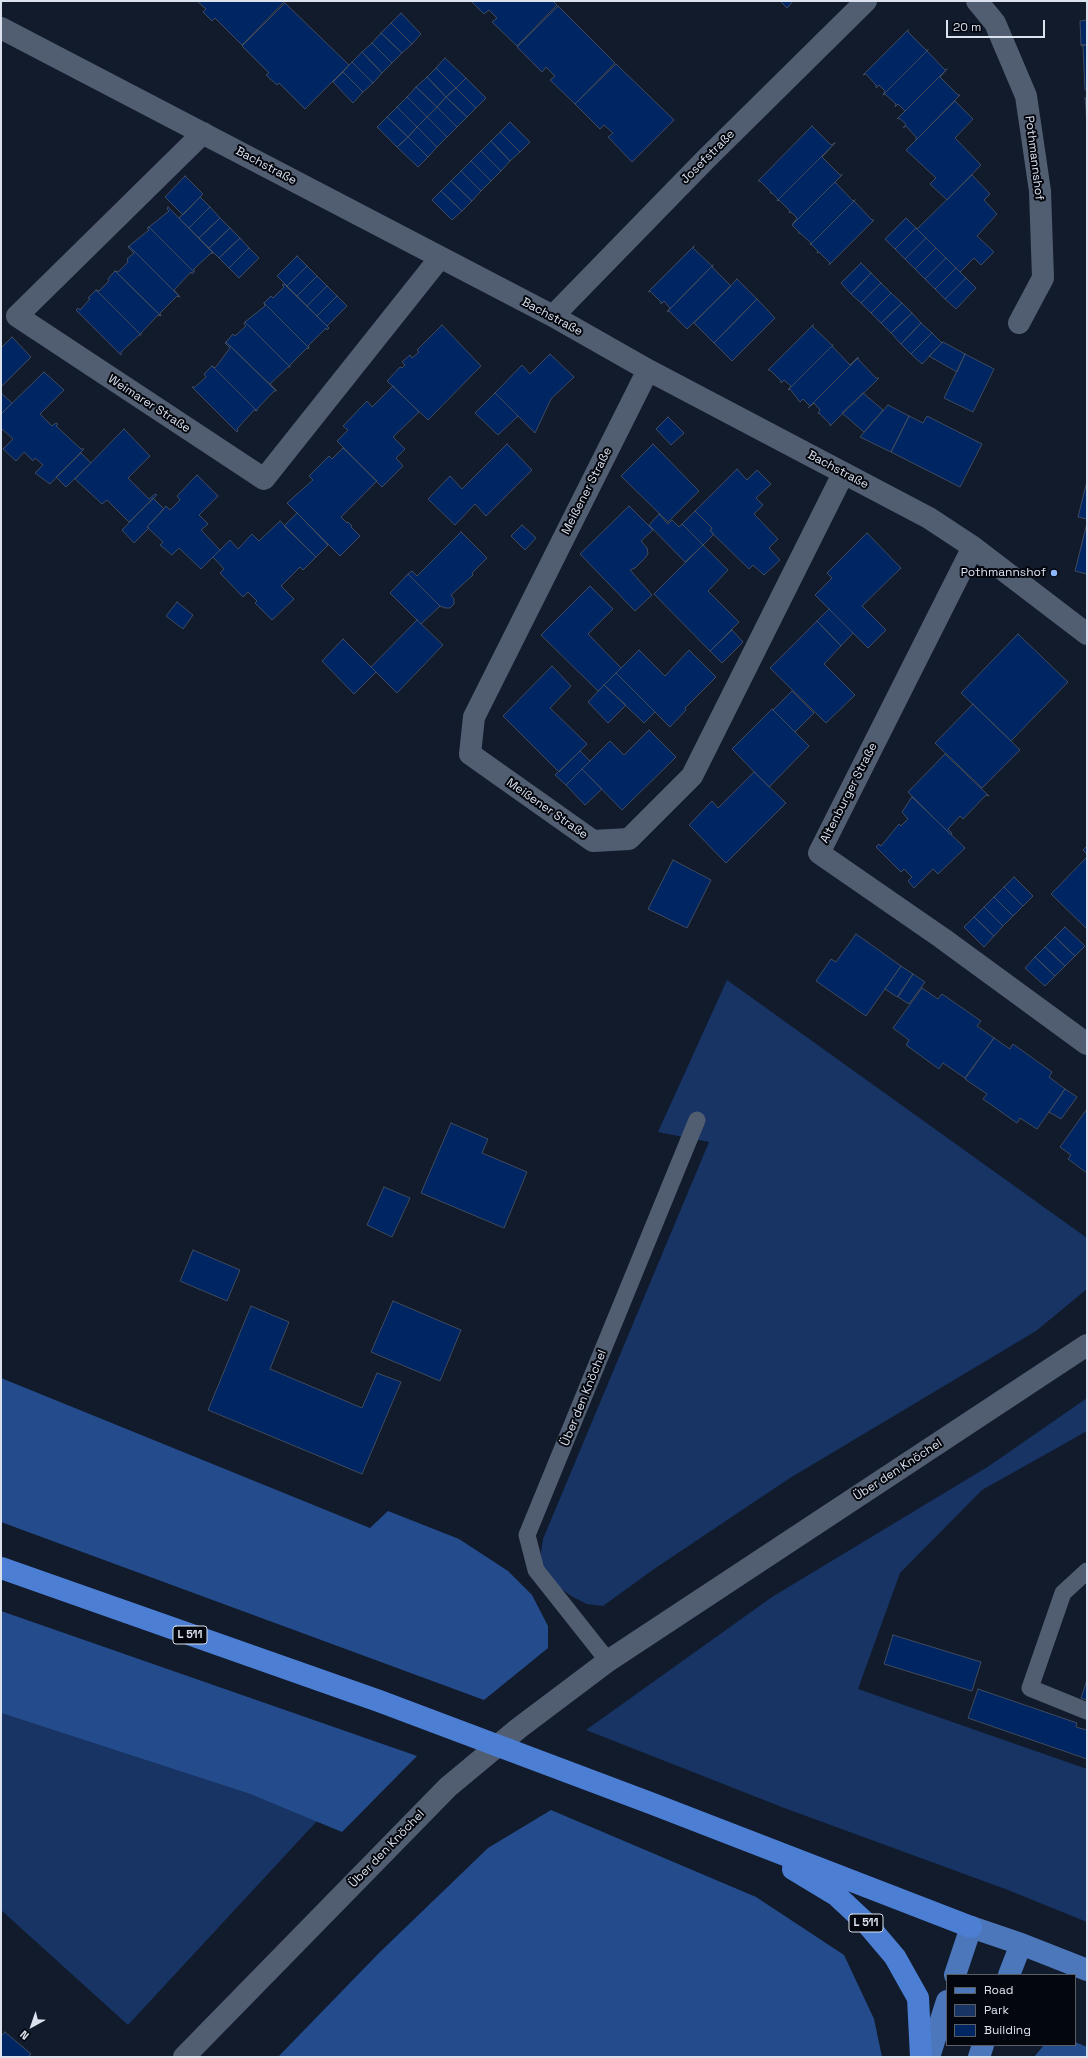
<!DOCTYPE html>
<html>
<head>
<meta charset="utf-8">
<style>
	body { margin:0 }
	#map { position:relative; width:1088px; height:2058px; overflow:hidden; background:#111b2c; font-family:"Space Grotesk",sans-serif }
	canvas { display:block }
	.frame { position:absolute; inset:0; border:2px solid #dbe2ee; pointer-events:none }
	.legend { position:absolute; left:946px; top:1974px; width:130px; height:72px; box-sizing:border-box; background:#03060d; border:1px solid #595e67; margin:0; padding:5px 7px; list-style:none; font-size:12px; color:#dbe2ee }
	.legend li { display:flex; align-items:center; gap:8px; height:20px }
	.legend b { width:20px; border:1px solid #595e67 }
	.north { position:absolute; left:12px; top:2006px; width:40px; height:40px; -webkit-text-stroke:3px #03060d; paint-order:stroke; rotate:220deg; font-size:11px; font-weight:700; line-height:16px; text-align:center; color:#dbe2ee }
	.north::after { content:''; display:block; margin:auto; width:14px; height:18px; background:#dbe2ee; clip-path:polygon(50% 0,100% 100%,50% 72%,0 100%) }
	.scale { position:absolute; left:946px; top:20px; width:99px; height:18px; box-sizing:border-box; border:2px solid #dbe2ee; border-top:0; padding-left:5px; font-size:12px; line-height:14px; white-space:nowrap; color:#dbe2ee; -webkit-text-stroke:3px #03060d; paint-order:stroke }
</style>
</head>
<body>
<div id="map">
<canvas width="1088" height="2058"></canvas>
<div class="frame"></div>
<ul class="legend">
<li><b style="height:5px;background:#4d77bb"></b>Road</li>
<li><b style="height:11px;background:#173464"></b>Park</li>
<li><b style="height:11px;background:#002563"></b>Building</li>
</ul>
<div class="north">N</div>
<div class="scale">20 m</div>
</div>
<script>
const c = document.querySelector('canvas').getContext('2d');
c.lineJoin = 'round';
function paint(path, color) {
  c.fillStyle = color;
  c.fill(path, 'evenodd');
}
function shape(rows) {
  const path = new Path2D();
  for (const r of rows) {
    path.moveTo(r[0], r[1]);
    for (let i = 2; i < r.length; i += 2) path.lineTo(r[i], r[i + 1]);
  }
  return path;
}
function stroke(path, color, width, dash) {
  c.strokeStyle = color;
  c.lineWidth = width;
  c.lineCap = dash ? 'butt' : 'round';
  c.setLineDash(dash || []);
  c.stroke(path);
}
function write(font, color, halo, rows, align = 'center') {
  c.font = font + ' "Space Grotesk",sans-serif';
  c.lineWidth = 4;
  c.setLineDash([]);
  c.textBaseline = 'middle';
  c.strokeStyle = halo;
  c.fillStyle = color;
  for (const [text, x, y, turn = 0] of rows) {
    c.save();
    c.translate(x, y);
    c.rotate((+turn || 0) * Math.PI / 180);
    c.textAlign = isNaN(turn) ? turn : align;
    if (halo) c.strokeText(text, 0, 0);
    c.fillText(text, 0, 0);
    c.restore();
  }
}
const green = shape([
	[727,980,1087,1238,1087,1289,1036,1331,790,1478,654,1569,603,1606,587,1604,571,1596,551,1581,543,1570,540,1559,543,1539,709,1142,658,1132],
	[1087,1398,1087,1431,982,1490,900,1573,858,1689,1087,1769,1087,1922,1008,1890,787,1809,586,1730,772,1597,989,1466],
	[1,1713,250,1794,317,1821,128,2025,1,1910]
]);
const forest = shape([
	[1,1378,370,1528,388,1511,459,1539,508,1571,532,1595,548,1626,548,1648,484,1700,1,1522],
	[1,1611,417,1756,342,1832,250,1794,1,1713],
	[551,1810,756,1897,844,1955,874,2019,882,2057,278,2057,379,1953,488,1848],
	[1075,2042,1087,2047,1087,2057,1034,2057,1044,2045,1075,2045]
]);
const building = shape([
	[197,1,283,1,284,2,242,45,215,18,212,21,203,12,206,9,197,1],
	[471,1,553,1,557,5,517,46,492,22,497,18,489,10,484,14,471,1],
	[780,1,793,1,787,8,780,1],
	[285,3,349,65,305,109,279,83,277,85,266,75,269,73,242,46,285,3],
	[558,6,615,63,575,104,550,80,555,76,546,67,542,72,517,47,558,6],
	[401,13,421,34,412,44,391,23,401,13],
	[1087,20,1087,45,1081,45,1080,21,1087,20],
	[391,23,412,44,402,53,381,33,391,23],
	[908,30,908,32,926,50,928,50,883,95,885,91,879,85,876,88,876,85,866,74,863,75,908,30],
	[381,33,402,53,392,63,372,43,381,33],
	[372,43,392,63,382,73,362,52,372,43],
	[1081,45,1087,45,1087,90,1085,90,1083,46,1081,45],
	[928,50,927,51,945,70,947,69,897,119,905,111,898,104,895,107,896,104,885,94,883,95,928,50],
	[362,52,382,73,373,83,352,62,362,52],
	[445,58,466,78,456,88,436,68,445,58],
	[352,62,373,83,363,92,343,72,352,62],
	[616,64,674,120,632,162,608,137,613,133,604,125,600,129,575,104,616,64],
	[436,68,456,88,446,97,427,77,436,68],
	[947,69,940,77,958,95,960,95,916,140,916,137,906,126,903,128,906,124,899,118,897,119,947,69],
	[343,72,363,92,353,103,333,82,343,72],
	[427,77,446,97,437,107,416,87,427,77],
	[466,78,486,98,476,108,456,88,466,78],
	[416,87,437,107,427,117,407,97,416,87],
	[456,88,476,108,467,117,446,97,456,88],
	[407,97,427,117,417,127,397,107,407,97],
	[446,97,467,117,457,127,437,107,446,97],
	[1085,98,1087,98,1087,108,1086,108,1085,98],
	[955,101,973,119,955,138,981,165,947,200,930,184,936,178,906,150,955,101],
	[397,107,417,127,408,137,387,117,397,107],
	[437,107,457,127,447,137,427,117,437,107],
	[1086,108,1087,108,1087,133,1086,108],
	[387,117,408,137,397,147,377,127,387,117],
	[427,117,447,137,437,147,417,127,427,117],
	[510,122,530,142,520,152,500,132,510,122],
	[812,126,831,145,835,143,777,201,778,199,772,193,770,193,771,192,760,181,758,181,812,126],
	[417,127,437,147,428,157,408,137,417,127],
	[500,132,520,152,510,161,491,141,500,132],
	[408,137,428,157,418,167,397,147,408,137],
	[491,141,510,161,501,171,481,151,491,141],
	[835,143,822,157,840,175,842,175,792,225,797,218,791,212,789,213,790,211,779,200,777,201,835,143],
	[481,151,501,171,491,181,471,161,481,151],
	[471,161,491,181,481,191,461,171,471,161],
	[461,171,481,191,472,201,451,181,461,171],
	[842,175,835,182,853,201,855,200,810,245,811,243,800,233,798,233,799,232,792,225,842,175],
	[972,175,990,194,984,200,997,214,977,236,994,252,981,265,974,258,960,272,917,229,972,175],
	[185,176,203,194,183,215,165,197,185,176],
	[451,181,472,201,462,211,441,191,451,181],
	[441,191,462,211,452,220,432,200,441,191],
	[200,197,210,207,189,228,179,218,200,197],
	[855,200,854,201,872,220,874,220,829,265,830,263,819,252,817,253,818,251,811,244,810,245,855,200],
	[168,207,213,253,212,254,211,253,194,269,194,272,149,227,169,211,167,209,168,207],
	[210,207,220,218,199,238,189,228,210,207],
	[220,218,230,228,209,248,199,238,220,218],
	[906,218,916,228,895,249,885,239,906,218],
	[149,227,194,272,192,274,191,272,174,290,180,297,129,246,149,230,147,228,149,227],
	[230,228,240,238,219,258,209,248,230,228],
	[916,228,926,238,905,259,895,249,916,228],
	[240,238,249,248,229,268,219,258,240,238],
	[926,238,936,248,915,269,905,259,926,238],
	[129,246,180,297,177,296,160,313,161,316,115,271,118,272,128,262,127,259,134,253,128,247,129,246],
	[694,246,693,248,712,266,713,265,667,312,670,308,664,301,661,304,661,302,650,291,648,292,694,246],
	[249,248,259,258,239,278,229,268,249,248],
	[936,248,946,258,925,279,915,269,936,248],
	[297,256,307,266,287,286,277,276,297,256],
	[946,258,956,268,935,289,925,279,946,258],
	[861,263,871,273,851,294,841,283,861,263],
	[713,265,712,267,731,286,687,329,669,311,667,312,713,265],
	[307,266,317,276,297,296,287,286,307,266],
	[956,268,966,278,945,299,935,289,956,268],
	[115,271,161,316,158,315,141,333,141,335,96,290,99,291,109,281,108,279,115,271],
	[871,273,881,283,861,303,851,294,871,273],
	[317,276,327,286,307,306,297,296,317,276],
	[966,278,976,288,956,309,945,299,966,278],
	[737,279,757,299,714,343,694,323,737,279],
	[881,283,891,293,871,313,861,303,881,283],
	[284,284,329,328,327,330,326,328,308,346,309,348,264,303,271,296,273,298,284,287,282,285,284,284],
	[327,286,337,296,317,316,307,306,327,286],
	[96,290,141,335,139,335,121,352,121,355,76,310,78,308,80,310,90,299,88,298,96,290],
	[891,293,902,303,881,323,871,313,891,293],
	[337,296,347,306,327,326,317,316,337,296],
	[757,299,775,318,732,361,714,343,757,299],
	[264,303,309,348,308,349,307,348,290,365,290,367,245,322,265,306,264,303],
	[902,303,912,313,891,333,881,323,902,303],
	[912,313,921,323,901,344,891,333,912,313],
	[245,322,290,367,288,367,270,384,277,391,226,342,233,334,235,336,246,326,244,324,245,322],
	[921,323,932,333,911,354,901,344,921,323],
	[442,325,481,366,428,420,387,381,400,367,402,368,405,365,402,362,410,355,412,358,419,352,417,350,442,325],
	[813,325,813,327,832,345,833,345,788,390,791,386,784,380,781,383,781,381,770,370,768,370,813,325],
	[932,333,942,343,922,364,911,354,932,333],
	[12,337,31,357,1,387,1,348,12,337],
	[226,342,276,391,274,391,257,409,257,411,212,366,215,368,230,348,225,343,226,342],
	[943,342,965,354,957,372,929,356,943,342],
	[833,345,832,346,850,365,858,357,858,358,808,408,810,406,803,399,800,402,790,389,788,390,833,345],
	[550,354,574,377,551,399,535,433,495,393,522,365,530,374,550,354],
	[965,354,994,369,973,412,944,398,965,354],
	[858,358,858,359,876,378,879,378,830,426,830,424,819,413,818,414,820,410,814,403,808,408,858,358],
	[212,366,257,411,254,410,237,429,238,430,237,432,192,387,195,387,206,377,204,374,212,366],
	[44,372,64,390,40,414,52,426,56,423,58,424,56,426,81,449,84,449,50,484,35,473,43,465,35,458,33,461,24,452,16,461,3,449,13,439,1,428,1,414,44,372],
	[393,386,419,412,393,437,405,449,396,458,403,466,382,487,337,441,348,430,343,426,367,401,372,407,393,386],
	[1,393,12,403,1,414,1,393],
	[495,393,518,416,498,435,475,413,495,393],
	[863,393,883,410,864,432,842,413,863,393],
	[888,405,909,416,891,452,860,437,888,405],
	[909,416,923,423,927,416,982,444,960,487,891,452,909,416],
	[668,417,684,433,671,445,656,429,668,417],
	[124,429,150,456,128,478,149,499,155,494,157,495,129,522,107,500,102,504,75,479,124,429],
	[507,444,532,470,486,516,475,504,455,525,428,499,450,476,462,489,507,444],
	[653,444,699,491,668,522,621,476,653,444],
	[343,448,377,481,341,517,347,523,348,522,352,526,351,527,360,536,340,556,287,503,313,480,309,476,329,456,332,459,343,448],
	[81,453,91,463,66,487,56,477,81,453],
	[737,469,747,480,757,470,771,484,756,498,763,505,754,514,778,539,769,548,780,560,764,575,753,565,749,569,710,531,712,528,695,511,737,469],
	[197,475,218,496,199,515,208,524,201,530,220,550,201,569,179,548,172,555,160,545,163,542,147,527,166,506,170,510,180,500,177,496,197,475],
	[1087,481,1087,519,1078,517,1087,481],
	[153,498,164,509,147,527,149,528,134,543,122,530,153,498],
	[629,506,653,530,641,541,647,548,648,553,646,557,635,568,630,570,652,595,635,611,580,554,629,506],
	[695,511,712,528,710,531,714,534,703,545,682,524,695,511],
	[297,513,328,545,316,557,284,526,297,513],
	[659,514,668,524,672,520,679,527,682,524,703,545,685,562,649,525,659,514],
	[280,521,316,557,303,570,300,567,281,586,294,599,272,620,255,603,257,601,248,592,243,597,220,573,224,569,213,557,230,540,238,549,252,534,259,541,280,521],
	[1087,523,1087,574,1075,571,1087,523],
	[522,525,536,538,525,550,511,536,522,525],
	[461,532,487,558,472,573,473,575,451,595,454,599,454,604,450,608,445,608,440,606,408,574,412,571,417,576,461,532],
	[867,533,901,568,862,606,886,630,868,648,815,595,832,578,827,573,867,533],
	[703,545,728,570,708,591,739,622,710,651,654,594,703,545],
	[408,574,440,606,421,624,390,593,408,574],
	[590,586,613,609,588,634,621,668,598,691,541,635,590,586],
	[177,602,193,615,183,629,166,616,177,602],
	[829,609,853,633,841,646,817,621,829,609],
	[417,620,443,645,397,693,371,667,417,620],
	[817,621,841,646,824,664,855,695,826,723,770,668,817,621],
	[732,630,743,642,722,663,710,651,732,630],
	[1018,634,1068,682,1011,741,961,693,1018,634],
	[343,639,376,672,354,694,322,661,343,639],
	[639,650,665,676,689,650,716,677,685,708,686,710,670,727,616,673,639,650],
	[552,666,571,686,550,708,587,744,559,772,503,716,552,666],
	[616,673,655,712,644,723,604,685,616,673],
	[604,685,626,705,608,723,588,702,604,685],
	[792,691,814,713,795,732,773,710,792,691],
	[973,704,1020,750,982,788,935,743,973,704],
	[772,709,809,746,769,787,732,749,772,709],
	[649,730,676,757,622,810,582,769,610,741,624,755,649,730],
	[580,751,590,761,566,785,555,775,580,751],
	[945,754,989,796,986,795,963,819,960,816,948,829,952,833,951,835,908,792,945,754],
	[582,769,602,789,585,805,566,785,582,769],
	[754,772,786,803,726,863,689,825,712,801,718,808,754,772],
	[912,797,965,848,938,874,933,869,914,888,908,881,912,877,904,869,901,872,876,847,879,844,881,846,899,824,901,826,908,819,902,812,912,797],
	[1087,846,1087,854,1083,850,1087,846],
	[1087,857,1087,929,1051,894,1087,857],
	[673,860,711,880,687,928,648,909,673,860],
	[1014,877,1033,896,1023,906,1004,887,1014,877],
	[1004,887,1023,906,1013,916,994,897,1004,887],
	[994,897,1013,916,1003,926,984,907,994,897],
	[984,907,1003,926,994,936,974,917,984,907],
	[974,917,994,936,984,947,964,927,974,917],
	[1065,927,1085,946,1075,956,1055,937,1065,927],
	[856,934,901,966,866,1016,816,981,831,959,836,962,856,934],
	[1055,937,1075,956,1065,966,1045,947,1055,937],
	[1045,947,1065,966,1055,976,1035,957,1045,947],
	[1035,957,1055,976,1045,986,1025,968,1035,957],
	[901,966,913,974,897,997,885,989,901,966],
	[913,974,925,982,909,1004,898,997,913,974],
	[922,988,938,999,942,994,981,1021,977,1026,994,1038,965,1078,943,1063,939,1069,906,1045,909,1040,893,1028,922,988],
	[994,1038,1010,1049,1013,1044,1052,1072,1049,1077,1065,1089,1037,1129,1020,1118,1017,1123,983,1099,987,1094,965,1079,994,1038],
	[1065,1089,1077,1097,1061,1119,1049,1112,1065,1089],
	[1087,1109,1087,1173,1068,1159,1071,1155,1060,1147,1087,1109],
	[451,1123,488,1139,482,1153,527,1172,504,1228,421,1193,451,1123],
	[384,1187,410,1198,392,1237,367,1225,384,1187],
	[193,1250,240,1270,227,1301,180,1281,193,1250],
	[393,1301,461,1330,440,1381,371,1352,393,1301],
	[251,1306,289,1322,270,1369,362,1408,377,1373,401,1382,362,1474,208,1410,251,1306],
	[893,1635,981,1662,972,1691,884,1664,893,1635],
	[1087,1680,1087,1700,1081,1698,1087,1680],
	[978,1689,1077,1723,1076,1727,1087,1730,1087,1759,968,1718,978,1689],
	[5,2032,31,2054,28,2057,1,2057,1,2036,5,2032]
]);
const service = shape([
	[1087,1571,1063,1593,1030,1688,1087,1711],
	[608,1661,536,1570,527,1535,697,1120]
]);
const minor = shape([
	[977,1,995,23,1026,96,1040,191,1043,278,1019,323],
	[1,28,553,316,648,370,929,518,973,547,1087,634],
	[203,133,17,316,264,479,439,259],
	[553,316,706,159,866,1],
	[648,370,474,717,470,754,593,841,629,839,692,776,843,474],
	[973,547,819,853,942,938,1087,1044]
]);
const secondary = shape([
	[184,2057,448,1787,519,1728,608,1661,1087,1345]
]);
const primary = shape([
	[955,1975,971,1927,1021,1944,1087,1970],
	[1009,1975,1021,1944],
	[929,2057,947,2001],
	[979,2057,983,2045]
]);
const trunk = shape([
	[1,1568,379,1701,653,1804,971,1927],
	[793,1869,836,1895,867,1924,895,1957,918,1998,921,2057]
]);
const markers = [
	[1054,573,4,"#8eb8fd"]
];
const shields = [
	[190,1635,34],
	[866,1923,34]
];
const shieldNames = [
	["L 511",190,1635],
	["L 511",866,1923]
];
const streetNames = [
	["Josefstraße",708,157,-45],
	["Pothmannshof",1034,158,83],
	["Bachstraße",266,166,28],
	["Bachstraße",552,317,28],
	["Weimarer Straße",149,404,33],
	["Bachstraße",838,470,28],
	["Meißener Straße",587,491,-63],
	["Altenburger Straße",849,793,-63],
	["Meißener Straße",547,809,35],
	["Über den Knöchel",584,1398,-68],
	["Über den Knöchel",898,1470,-33],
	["Über den Knöchel",387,1849,-46]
];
const poiNames = [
	["Pothmannshof",1046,573]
];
paint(green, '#173464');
paint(forest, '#244c8d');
paint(building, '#002563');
stroke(building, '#404b5e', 1);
stroke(service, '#515e71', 17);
stroke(minor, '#515e71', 22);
stroke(secondary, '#515e71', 22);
stroke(primary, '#4d77bb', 22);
stroke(trunk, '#4c7fd4', 22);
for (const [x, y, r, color] of markers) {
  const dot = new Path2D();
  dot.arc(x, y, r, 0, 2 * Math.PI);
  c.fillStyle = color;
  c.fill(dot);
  stroke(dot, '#03060d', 1.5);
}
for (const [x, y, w] of shields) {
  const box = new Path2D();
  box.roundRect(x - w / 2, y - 9, w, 18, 3);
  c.fillStyle = '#03060d';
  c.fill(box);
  stroke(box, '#dbe2ee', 1);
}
write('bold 11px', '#dbe2ee', null, shieldNames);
write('12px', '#dbe2ee', '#03060d', streetNames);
write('12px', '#dbe2ee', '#03060d', poiNames, 'right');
</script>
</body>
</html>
